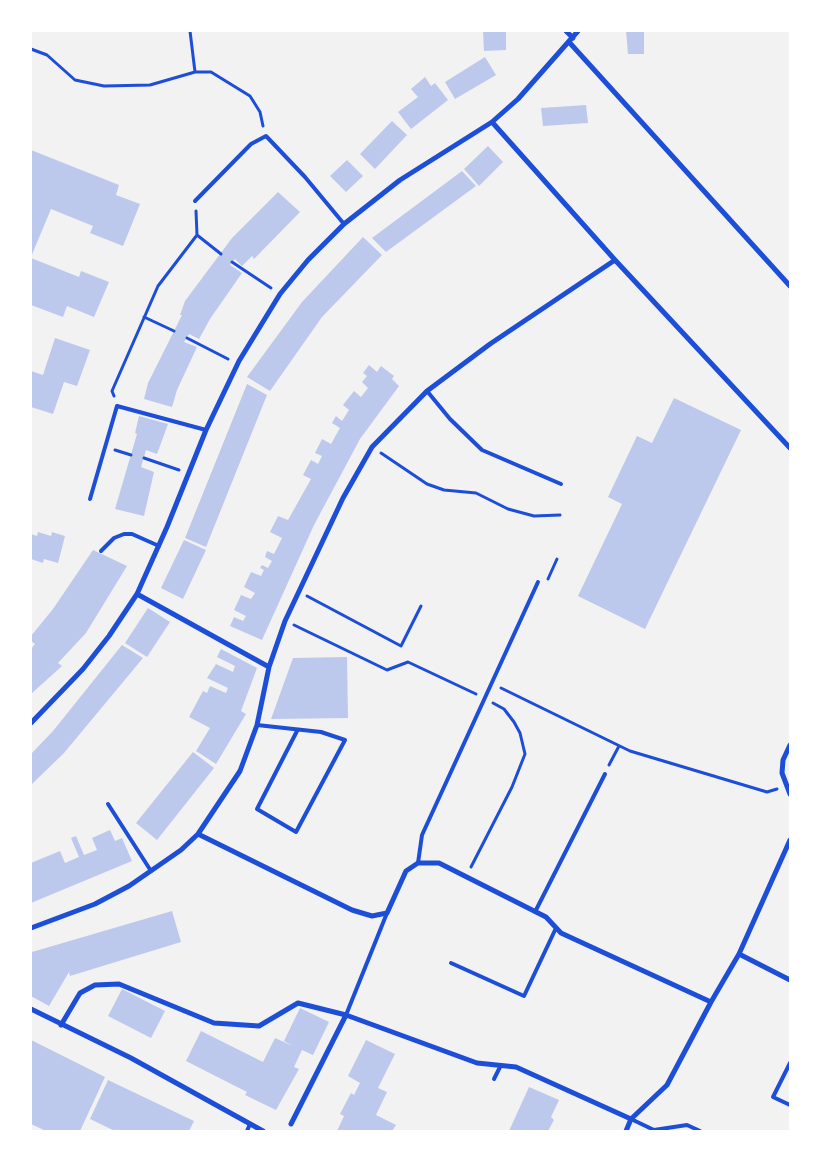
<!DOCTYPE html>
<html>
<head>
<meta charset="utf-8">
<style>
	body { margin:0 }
	#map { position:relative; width:821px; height:1162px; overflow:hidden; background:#f2f2f2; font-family:"Fira Sans",sans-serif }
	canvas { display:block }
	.frame { position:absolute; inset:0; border:32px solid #fff; pointer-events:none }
</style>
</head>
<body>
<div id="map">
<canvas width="821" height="1162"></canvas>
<div class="frame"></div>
</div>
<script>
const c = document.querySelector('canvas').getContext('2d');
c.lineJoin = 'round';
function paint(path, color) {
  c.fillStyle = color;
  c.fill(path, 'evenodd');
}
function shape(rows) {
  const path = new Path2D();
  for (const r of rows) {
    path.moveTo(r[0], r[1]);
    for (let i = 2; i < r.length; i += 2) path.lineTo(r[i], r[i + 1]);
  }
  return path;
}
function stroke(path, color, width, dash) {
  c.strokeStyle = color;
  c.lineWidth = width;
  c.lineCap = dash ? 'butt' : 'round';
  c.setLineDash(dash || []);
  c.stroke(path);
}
const building = shape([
	[483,31,506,31,506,50,484,51],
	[626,31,644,31,644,54,628,54],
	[485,57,496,75,455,99,445,82],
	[425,77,431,86,435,83,448,100,411,129,398,112,418,97,411,89],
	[586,105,588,123,543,126,541,108],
	[392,121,407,135,375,169,360,154],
	[488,146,503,162,479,186,464,169],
	[31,150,119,185,116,195,140,204,123,246,90,233,93,226,51,209,31,257],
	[347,160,363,176,346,192,330,176],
	[462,171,476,186,386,252,372,238],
	[278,192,300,212,254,259,252,256,242,266,235,259,230,265,242,273,210,319,199,339,189,334,184,342,197,347,177,390,172,407,144,399,148,383,182,315,180,315,185,301,232,238],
	[363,237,382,255,322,317,270,391,247,377,302,302],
	[31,258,79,277,81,271,109,282,94,317,67,306,63,317,31,305],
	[55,338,90,350,77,386,64,382,53,414,31,407,31,371,43,375],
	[369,365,377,372,381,366,394,376,392,379,399,386,360,439,314,525,262,640,230,626,234,617,243,621,246,616,234,610,241,595,251,599,255,593,244,587,251,572,261,576,264,570,260,568,262,565,268,568,272,561,265,557,267,551,274,554,282,538,270,532,278,516,288,520,311,479,303,475,311,460,318,464,322,456,315,453,322,439,331,444,340,428,332,423,336,416,342,421,349,410,343,405,354,391,361,397,368,388,362,382,367,376,363,373],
	[247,384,267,395,206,547,185,538],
	[674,398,741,430,645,629,578,596,622,504,608,497,637,436,652,443],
	[139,416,168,424,157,454,146,450,141,467,154,472,144,516,115,509,137,434,135,433],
	[38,532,51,536,52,532,65,536,58,563,44,559,43,563,31,559,31,534,37,536],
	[184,540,206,550,183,599,161,588],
	[93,550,127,566,86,633,58,663,62,666,31,694,31,649,35,644,31,641,31,636,53,609],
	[148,608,170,622,147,657,125,643],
	[122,645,143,658,64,753,31,785,31,754,53,731],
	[221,649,257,668,241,711,246,714,216,764,196,751,210,728,189,717,203,691,207,693,210,686,226,693,228,688,207,678,216,664,233,672,235,666,217,657],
	[347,657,348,718,271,719,293,658],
	[193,752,214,768,157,840,136,823],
	[110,830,115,841,122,838,132,861,31,903,31,863,60,851,65,863,79,857,71,838,76,836,84,855,97,850,92,838],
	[172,911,181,942,70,976,69,972,49,1006,31,996,32,952],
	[122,989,165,1011,151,1038,108,1016],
	[300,1008,329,1022,313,1055,302,1050,294,1067,299,1069,276,1110,245,1095,247,1092,186,1061,201,1031,263,1062,275,1038,293,1046,284,1041],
	[31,1040,105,1077,80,1131,46,1131,31,1124],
	[366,1040,395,1054,378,1088,387,1092,376,1115,396,1125,392,1131,337,1131,344,1116,340,1114,351,1093,354,1095,360,1083,348,1076],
	[108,1080,194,1121,189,1131,115,1131,90,1119],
	[529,1087,559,1100,551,1117,554,1120,548,1131,509,1131]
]);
const path = shape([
	[190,31,195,72],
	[31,49,47,55,75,80,104,86,150,85,195,72,211,72,250,96,260,112,263,126],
	[196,211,197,235,221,254],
	[232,262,271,288],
	[144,317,174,331],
	[187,338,228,359],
	[114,396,112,391,158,286,197,235],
	[115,450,131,455],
	[381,453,427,484,444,490,476,493,508,509,534,516,560,515],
	[144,458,179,470],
	[548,579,557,559],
	[307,596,401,646,421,606],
	[294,625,387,670,408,662,476,694],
	[501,688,630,751,767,792,777,789],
	[609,765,619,746],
	[471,867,512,787,525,754,520,733,514,722,504,709,493,703]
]);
const service = shape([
	[195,201,251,144,266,136,305,177,344,224],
	[427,391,450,419,482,450,561,484],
	[90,499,117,406,206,430],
	[101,551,114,538,124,534,132,534,159,546],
	[257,725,321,732,345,740,296,832,257,809,297,731],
	[108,804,151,871],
	[418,863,422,835,538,582],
	[535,912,605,774],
	[451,963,524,996,556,928],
	[346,1015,387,913],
	[790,1063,773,1097,790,1105],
	[494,1079,501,1065],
	[631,1119,654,1130,687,1125,700,1131],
	[247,1131,250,1124]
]);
const minor = shape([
	[566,31,573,38],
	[569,42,790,286],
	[492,122,615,260,790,448],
	[137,594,269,667],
	[31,723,83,669,109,636,137,594,167,527,206,430,239,361,280,294,308,260,344,224,400,180,492,122,518,99,578,31],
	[790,745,783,760,782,773,790,794],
	[198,834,352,910,372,916,387,913,406,871,418,863,439,863,546,917,561,933,711,1002],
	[31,928,95,904,129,886,181,850,198,834,240,771,257,725,269,667,285,621,343,498,372,447,427,391,490,344,615,260],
	[739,954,790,980],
	[31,1009,131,1058,263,1131],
	[61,1025,80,993,95,985,119,984,214,1023,259,1026,298,1003,346,1015,477,1063,516,1067,631,1119],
	[291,1124,346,1015],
	[626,1131,631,1119,667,1085,711,1002,739,954,790,840]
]);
paint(building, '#bdc9ec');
stroke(path, '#1d4ed8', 3);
stroke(service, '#1d4ed8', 4);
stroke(minor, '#1d4ed8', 5);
</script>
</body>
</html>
